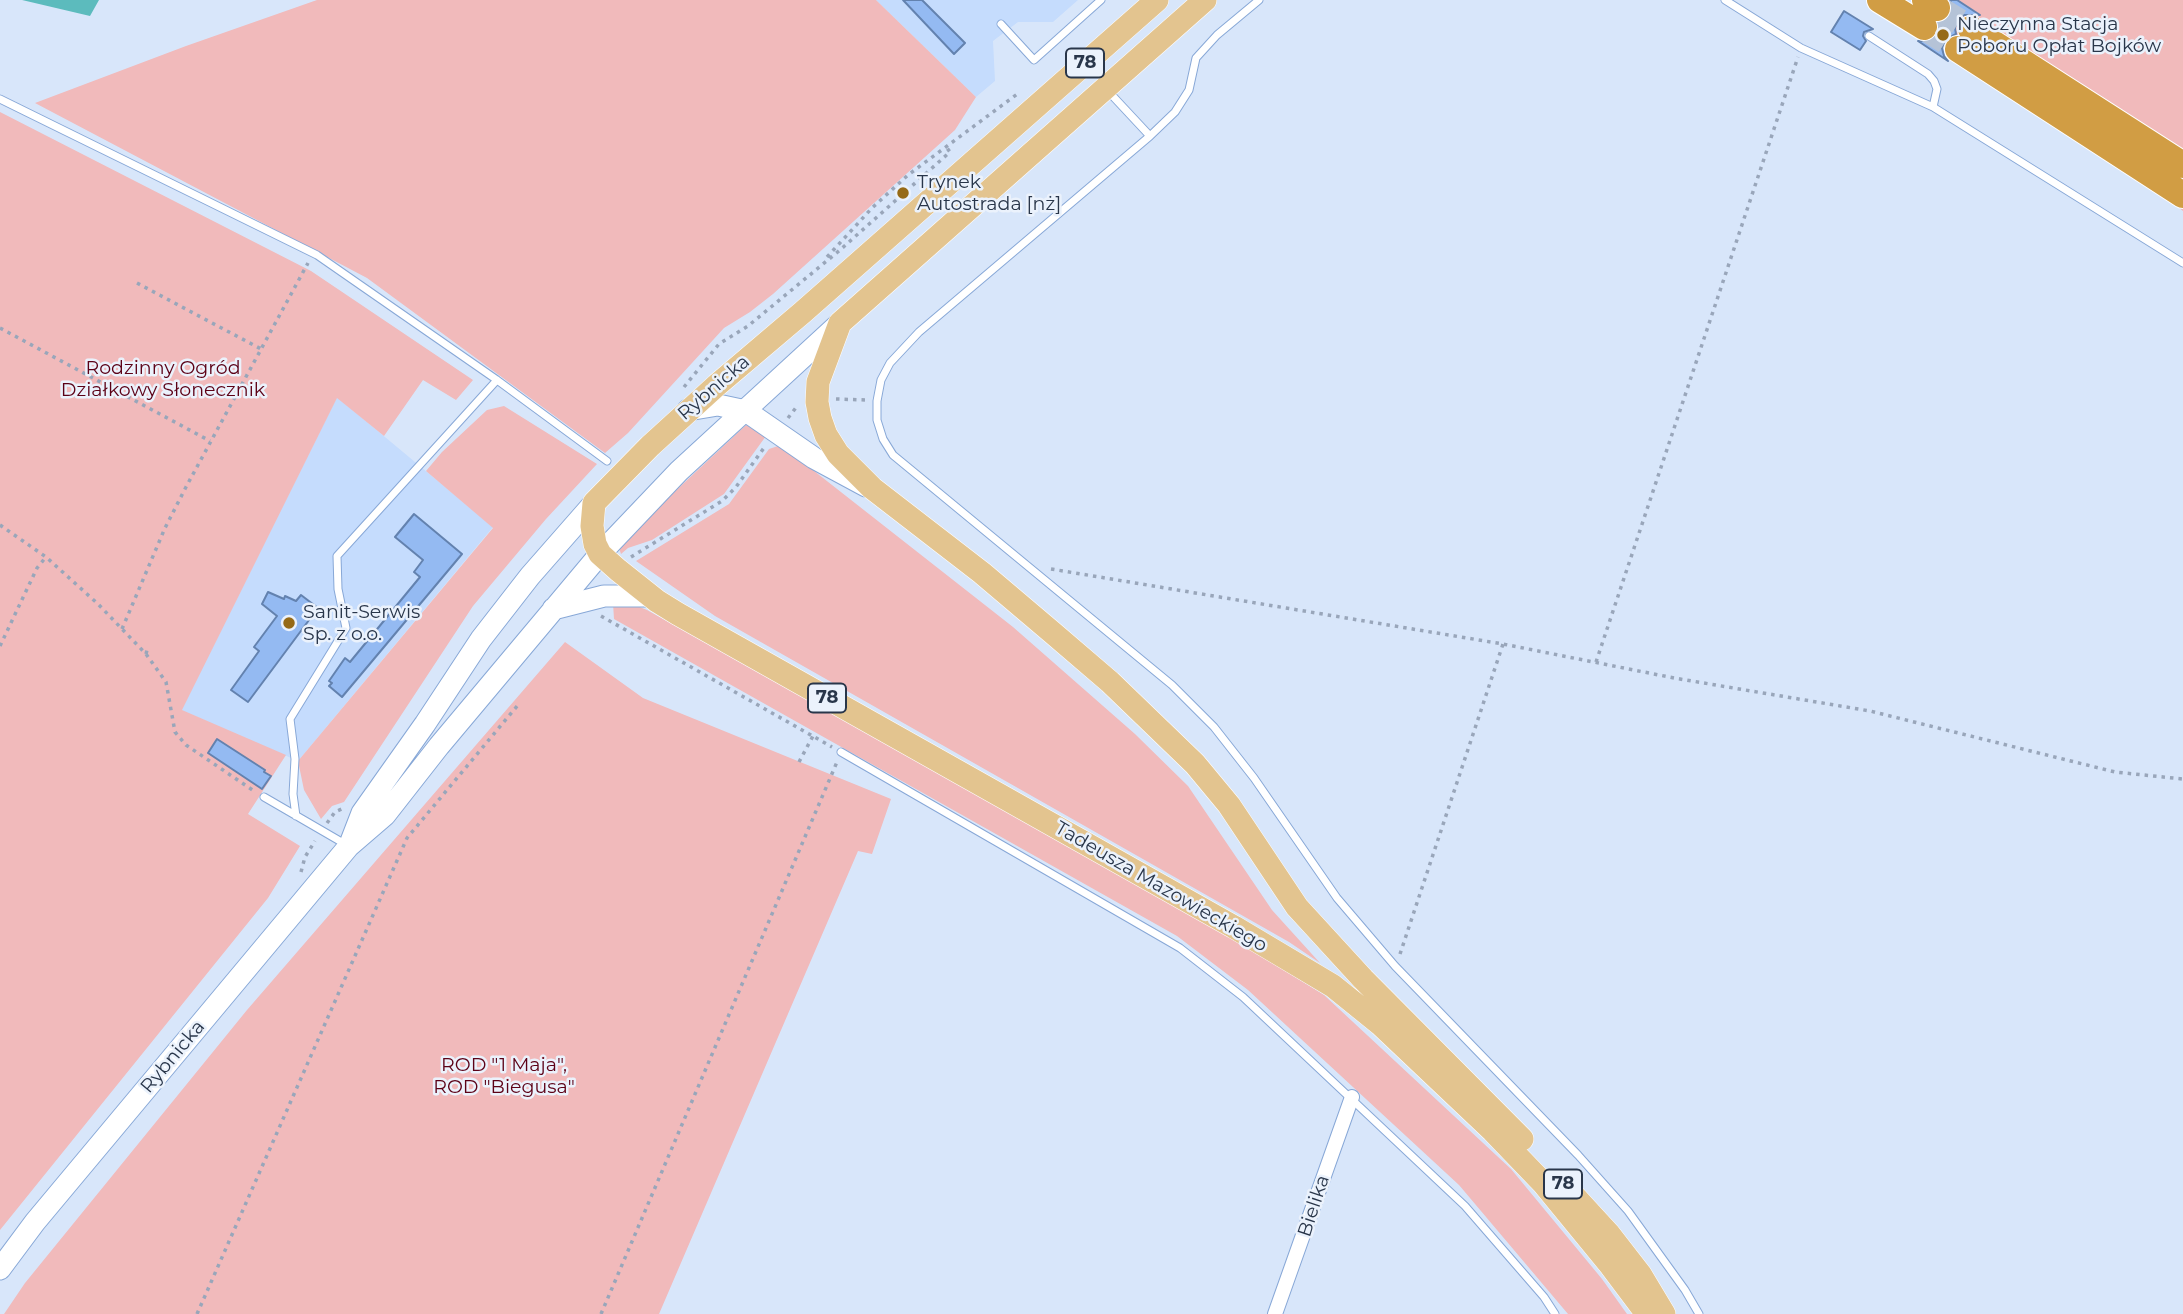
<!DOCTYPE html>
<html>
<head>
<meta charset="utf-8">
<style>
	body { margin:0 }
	canvas { display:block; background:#d8e6fa }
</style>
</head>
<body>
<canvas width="2183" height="1314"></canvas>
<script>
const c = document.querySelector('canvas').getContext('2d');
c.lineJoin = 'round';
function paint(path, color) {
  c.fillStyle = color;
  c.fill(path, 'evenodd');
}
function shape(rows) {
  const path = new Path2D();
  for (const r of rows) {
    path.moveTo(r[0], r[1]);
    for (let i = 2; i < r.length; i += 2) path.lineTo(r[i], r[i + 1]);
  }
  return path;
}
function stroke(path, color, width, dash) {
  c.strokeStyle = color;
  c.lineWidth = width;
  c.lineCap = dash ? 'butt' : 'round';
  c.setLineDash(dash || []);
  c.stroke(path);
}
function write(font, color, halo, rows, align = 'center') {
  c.font = font + ' Montserrat,sans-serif';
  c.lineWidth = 5;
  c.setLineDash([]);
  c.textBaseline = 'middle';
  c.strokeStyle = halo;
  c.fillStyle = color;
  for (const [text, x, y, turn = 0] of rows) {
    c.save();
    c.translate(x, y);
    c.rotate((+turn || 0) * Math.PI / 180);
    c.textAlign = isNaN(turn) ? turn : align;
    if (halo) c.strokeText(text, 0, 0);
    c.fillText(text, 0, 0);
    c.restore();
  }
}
const built = shape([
	[876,0,1078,0,1053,22,1018,22,993,41,995,81,976,97],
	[337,397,493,527,298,761,181,710]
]);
const green = shape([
	[317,0,876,0,976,97,955,130,773,294,750,312,724,328,628,433,605,453,367,278,35,103,186,46],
	[1913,0,2183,0,2183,211],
	[0,112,311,271,473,380,456,400,423,380,384,436,337,398,182,710,286,755,248,814,300,846,268,898,0,1230],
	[504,406,597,464,546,519,473,606,344,802,332,806,321,819,304,790,298,761,493,528,426,471,442,452,487,410],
	[746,425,766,436,724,494,652,540,628,548,621,554,619,548,640,524],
	[781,445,1013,627,1135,734,1188,786,1272,910,1320,963,1289,942,715,616,636,561,729,504,769,449],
	[613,603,637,606,647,610,1242,944,1324,995,1511,1169,1602,1279,1627,1314,1568,1314,1459,1185,1248,990,1177,936,614,619],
	[565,642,643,698,891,799,872,854,858,851,659,1314,4,1314,25,1283,247,1010]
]);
const water = shape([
	[22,0,99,0,90,16]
]);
const building = shape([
	[903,0,922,0,965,43,954,54,903,0],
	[1950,0,1957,0,1980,15,1964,15,1958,20,1955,28,1956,34,1945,40,1942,48,1944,56,1948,61,1918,41,1931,41,1937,36,1939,23,1950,16,1953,8,1950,0],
	[1844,11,1873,29,1864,32,1863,36,1866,41,1860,50,1831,32,1844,11],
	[414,514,462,554,342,697,329,686,332,683,329,681,345,658,350,662,420,577,414,572,423,560,395,537,414,514],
	[268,592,284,599,285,596,296,601,301,595,318,608,248,702,231,690,259,651,254,647,277,616,262,604,268,592],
	[217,739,265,770,264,772,271,776,262,789,208,753,217,739]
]);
const motorwayTunnel = shape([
	[1937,8,1971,29],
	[1924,27,1958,49]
]);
const path = shape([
	[827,257,872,208,908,175,1020,92],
	[137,283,261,349],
	[0,328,210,441],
	[684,387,719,344,748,326,840,250,950,152,947,148],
	[836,399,867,400],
	[788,418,798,405],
	[0,525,46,557,98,604,146,654,166,682,175,732,186,745,254,791],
	[631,557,722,501,736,487,766,445],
	[1051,569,1503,644,1674,678,1870,711,2115,772,2183,779],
	[601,616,832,747],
	[122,629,165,528,186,487,308,263],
	[0,646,37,568,46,557],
	[146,654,148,646],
	[1596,662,1798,57],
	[799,762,813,736],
	[327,823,335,812,344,808],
	[301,872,305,857,315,841],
	[1400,954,1503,644],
	[197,1314,407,838,518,705],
	[601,1314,837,762]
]);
const service = shape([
	[1259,0,1217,35,1196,58,1189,90,1175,112,1150,136,919,332,890,363,881,380,877,401,877,420,883,439,893,455,1172,685,1214,727,1254,778,1337,898,1395,966,1578,1155,1628,1211,1685,1290,1699,1314],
	[1725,0,1801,48,1933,107,2183,263],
	[1001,24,1034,60,1101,0],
	[1869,36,1928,74,1934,81,1937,89,1933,107],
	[1108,91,1150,136],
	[0,99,317,255,497,380,607,461],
	[841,752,1180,948,1243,997,1465,1206,1544,1297,1555,1314],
	[264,797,345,844],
	[296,816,293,794,295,759,290,719,346,628,338,589,337,556,497,380]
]);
const minor = shape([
	[1275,1314,1352,1097]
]);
const secondary = shape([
	[688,410,718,405,746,411,814,458,866,486],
	[553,609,604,596,650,596],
	[350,844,362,813,425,724,481,639,530,576,594,503],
	[0,1269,35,1222,349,846,385,815,439,746,600,554,679,471,840,323]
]);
const primary = shape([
	[1157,0,803,312,717,385,650,446,594,503,592,526,595,544,600,554,618,570,657,601,678,614,1234,927,1333,986,1380,1024,1493,1131,1543,1183,1611,1266,1647,1314],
	[1205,0,840,323,818,382,817,402,820,418,826,435,838,454,872,488,982,573,1054,634,1110,682,1195,764,1229,805,1297,907,1363,979,1522,1139],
	[1564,1185,1609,1234,1640,1274,1664,1314]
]);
const motorway = shape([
	[1880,0,1924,27],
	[1925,0,1937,8],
	[1971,29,2183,165],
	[1958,49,2183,195]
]);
const markers = [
	[1943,35,7,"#966a17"],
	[903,193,7,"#966a17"],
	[289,623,7,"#966a17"]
];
const shields = [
	[1085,63,38],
	[827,698,38],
	[1563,1184,38]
];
const shieldNames = [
	["78",1085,63],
	["78",827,698],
	["78",1563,1184]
];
const poiNames = [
	["Nieczynna Stacja",1957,24],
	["Poboru Opłat Bojków",1957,46],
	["Trynek",917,182],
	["Autostrada [nż]",917,204],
	["Sanit-Serwis",303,612],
	["Sp. z o.o.",303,634]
];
const parkNames = [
	["Rodzinny Ogród",163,368],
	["Działkowy Słonecznik",163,390],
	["ROD \"1 Maja\",",504,1065],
	["ROD \"Biegusa\"",504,1087]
];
const streetNames = [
	["Rybnicka",714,388,-41],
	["Tadeusza Mazowieckiego",1161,887,30],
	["Rybnicka",173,1057,-50],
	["Bielika",1314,1206,-72]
];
paint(built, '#c5dcfd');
paint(green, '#f1babb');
paint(water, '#5cbbbd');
paint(building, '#94baf2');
stroke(building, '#6382af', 2);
stroke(motorwayTunnel, '#b5c3d7', 26, [26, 13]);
stroke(service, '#88a8d7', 9);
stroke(minor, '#88a8d7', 16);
stroke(secondary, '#88a8d7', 23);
stroke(primary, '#fff', 24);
stroke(motorway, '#fff', 28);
stroke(path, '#99a6ba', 3.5, [3.5, 5]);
stroke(service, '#fff', 7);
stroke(minor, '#fff', 14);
stroke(secondary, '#fff', 21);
stroke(primary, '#e3c48f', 23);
stroke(motorway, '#d19d44', 26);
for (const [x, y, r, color] of markers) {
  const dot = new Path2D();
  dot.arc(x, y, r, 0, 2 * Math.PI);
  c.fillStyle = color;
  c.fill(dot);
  stroke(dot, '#ebf2fc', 2.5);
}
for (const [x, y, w] of shields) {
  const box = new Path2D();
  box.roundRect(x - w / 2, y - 14.5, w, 29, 5);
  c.fillStyle = '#ebf2fc';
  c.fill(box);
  stroke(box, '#29364a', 2);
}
write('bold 18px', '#29364a', null, shieldNames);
write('19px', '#29364a', '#ebf2fc', poiNames, 'left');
write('19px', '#5c0116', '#ebf2fc', parkNames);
write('19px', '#29364a', '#ebf2fc', streetNames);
</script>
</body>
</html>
